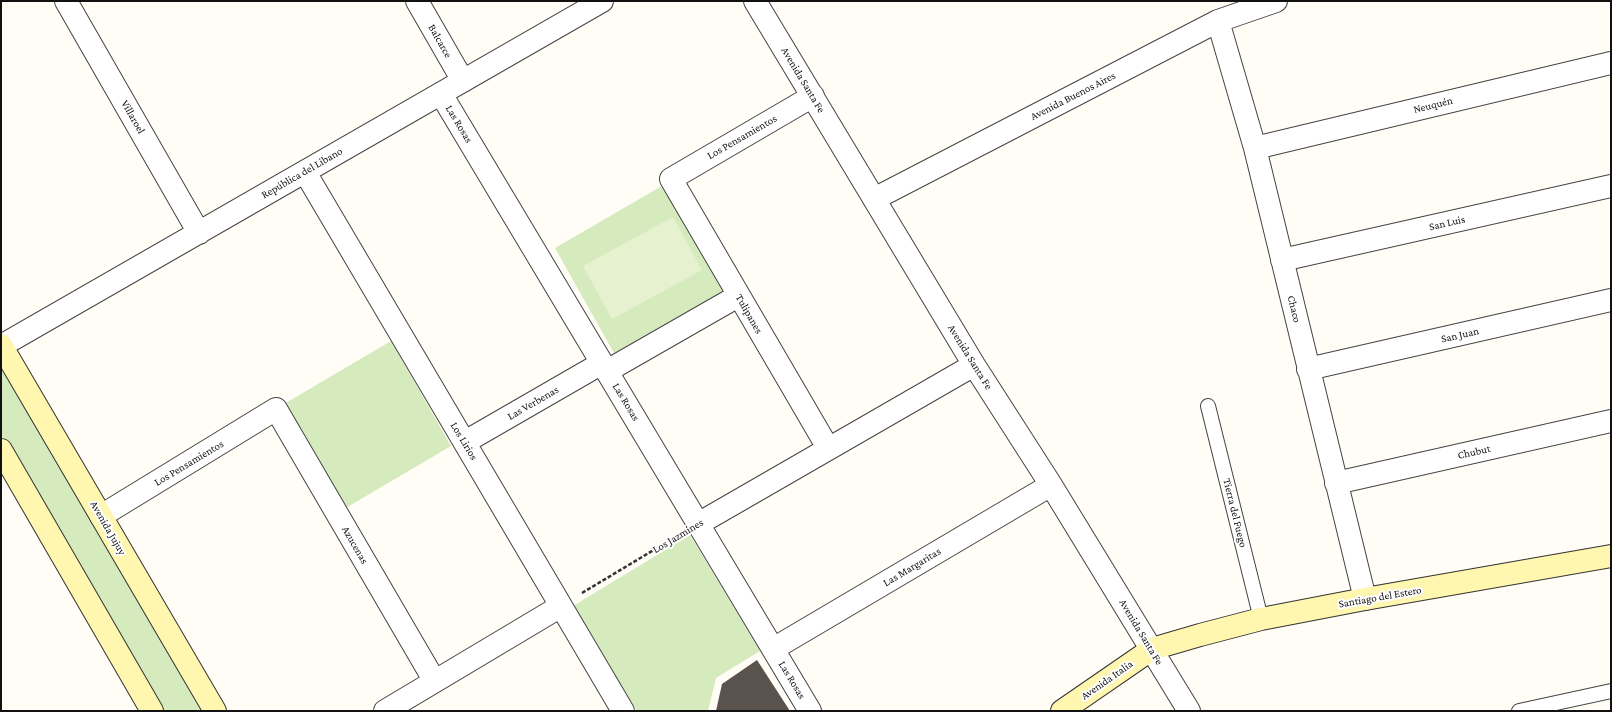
<!DOCTYPE html>
<html>
<head>
<meta charset="utf-8">
<style>
	body { margin:0 }
	#map { position:relative; width:1612px; height:712px; overflow:hidden; background:#fffdf5; font-family:"Crimson Pro",serif }
	canvas { display:block }
	.frame { position:absolute; inset:0; border:2px solid #111; pointer-events:none }
</style>
</head>
<body>
<div id="map">
<canvas width="1612" height="712"></canvas>
<div class="frame"></div>
</div>
<script>
const c = document.querySelector('canvas').getContext('2d');
c.lineJoin = 'round';
function paint(path, color) {
  c.fillStyle = color;
  c.fill(path, 'evenodd');
}
function shape(rows) {
  const path = new Path2D();
  for (const r of rows) {
    path.moveTo(r[0], r[1]);
    for (let i = 2; i < r.length; i += 2) path.lineTo(r[i], r[i + 1]);
  }
  return path;
}
function stroke(path, color, width, dash) {
  c.strokeStyle = color;
  c.lineWidth = width;
  c.lineCap = dash ? 'butt' : 'round';
  c.setLineDash(dash || []);
  c.stroke(path);
}
function write(font, color, halo, rows, align = 'center') {
  c.font = font + ' "Crimson Pro",serif';
  c.lineWidth = 4;
  c.setLineDash([]);
  c.textBaseline = 'middle';
  c.strokeStyle = halo;
  c.fillStyle = color;
  for (const [text, x, y, turn = 0] of rows) {
    c.save();
    c.translate(x, y);
    c.rotate((+turn || 0) * Math.PI / 180);
    c.textAlign = isNaN(turn) ? turn : align;
    if (halo) c.strokeText(text, 0, 0);
    c.fillText(text, 0, 0);
    c.restore();
  }
}
const green = shape([
	[667,183,726,289,614,353,555,248],
	[391,341,451,446,344,509,284,404],
	[1,346,215,711,152,711,1,450],
	[690,535,760,651,716,678,708,711,637,711,573,606]
]);
const pitch = shape([
	[673,217,702,270,612,319,583,266]
]);
const building = shape([
	[757,660,790,711,716,711,722,684]
]);
const path = shape([
	[582,593,677,536]
]);
const lane = shape([
	[1208,406,1261,619],
	[1519,711,1611,691]
]);
const street = shape([
	[66,1,199,233],
	[417,1,463,81],
	[755,1,974,365,1051,485,1189,711],
	[1218,21,1255,148,1365,599],
	[441,94,810,711],
	[813,96,671,179,828,448],
	[1255,148,1611,63],
	[305,172,623,711],
	[874,199,1218,21,1276,1],
	[1282,260,1611,186],
	[1,346,602,1],
	[1308,369,1611,300],
	[607,371,738,296],
	[465,442,602,363],
	[1336,483,1611,421],
	[101,516,276,409,434,680],
	[698,524,974,365],
	[773,649,1051,485],
	[385,711,561,606]
]);
const secondary = shape([
	[1,345,215,711],
	[1,450,152,711],
	[1062,711,1152,649,1200,635,1261,619,1365,599,1611,556]
]);
const streetNames = [
	["Balcarce",440,41,60],
	["Avenida Santa Fe",803,80,59],
	["Avenida Buenos Aires",1073,96,-27],
	["Neuquén",1433,105,-14],
	["Villaroel",133,117,60],
	["Las Rosas",459,124,59],
	["Los Pensamientos",742,137,-30],
	["República del Libano",302,173,-30],
	["San Luis",1447,223,-13],
	["Chaco",1294,309,76],
	["Tulipanes",749,314,60],
	["San Juan",1460,335,-13],
	["Avenida Santa Fe",970,357,58],
	["Las Rosas",626,402,59],
	["Las Verbenas",533,403,-30],
	["Los Lirios",464,441,59],
	["Chubut",1474,452,-13],
	["Los Pensamientos",189,463,-31],
	["Tierra del Fuego",1235,513,76],
	["Avenida Jujuy",108,528,60],
	["Los Jazmines",678,536,-31],
	["Azucenas",355,545,60],
	["Las Margaritas",912,567,-31],
	["Santiago del Estero",1380,597,-10],
	["Avenida Santa Fe",1141,632,59],
	["Las Rosas",792,680,59],
	["Avenida Italia",1107,680,-35]
];
paint(green, '#d5ebbd');
paint(pitch, '#e6f2cf');
paint(building, '#5a524d');
stroke(lane, '#444', 16);
stroke(street, '#444', 24);
stroke(secondary, '#333', 24);
stroke(path, '#333', 2.5, [4, 2]);
stroke(lane, '#fff', 14);
stroke(street, '#fff', 22);
stroke(secondary, '#fff6b0', 22);
write('11px', '#111', '#fff', streetNames);
</script>
</body>
</html>
